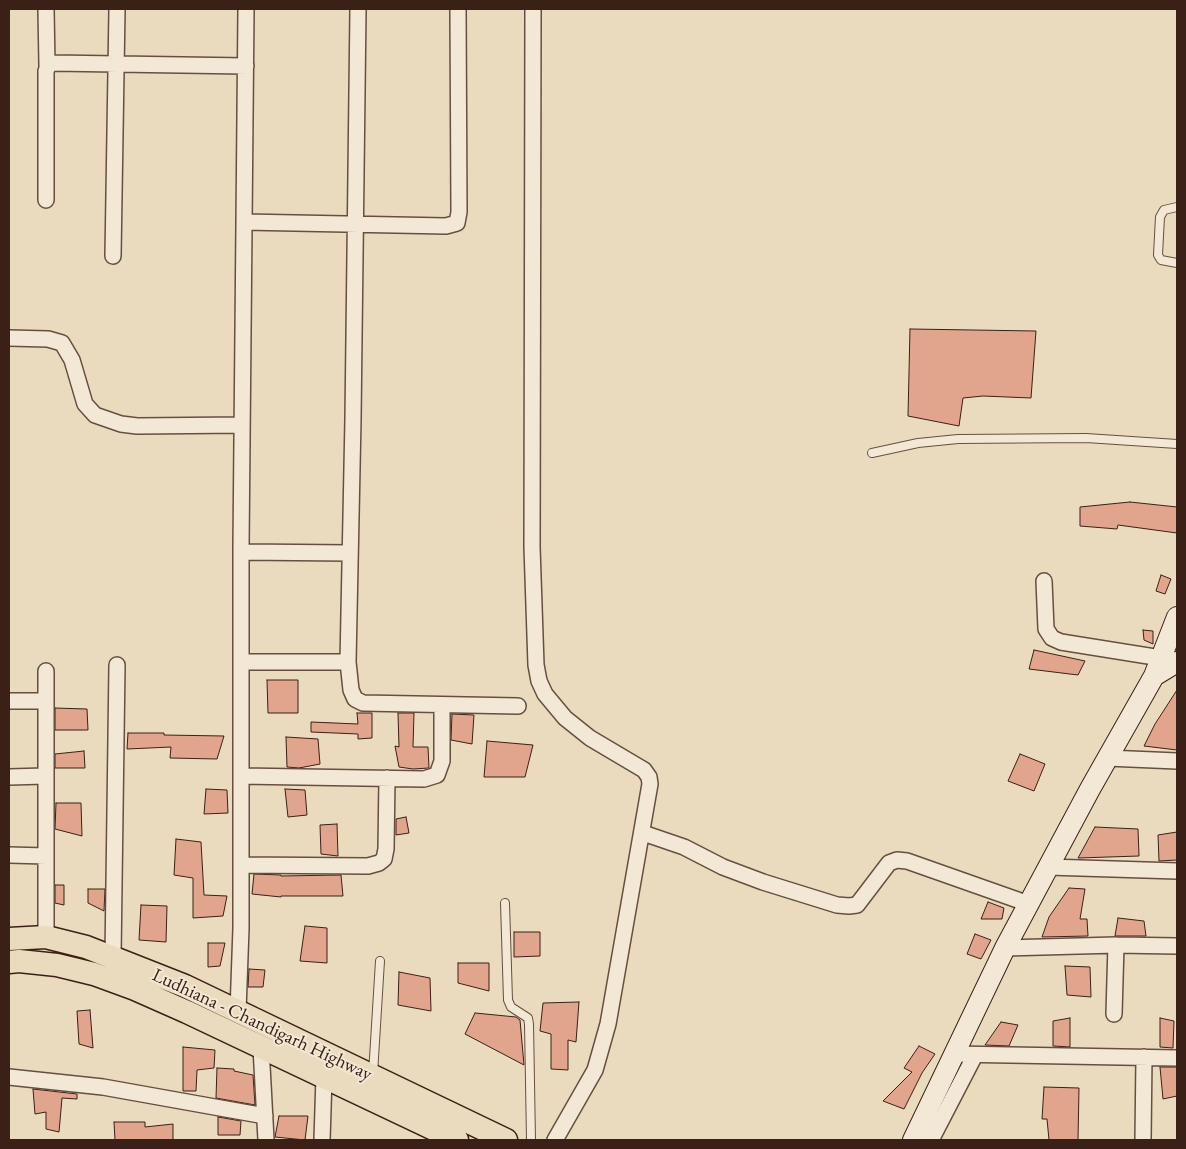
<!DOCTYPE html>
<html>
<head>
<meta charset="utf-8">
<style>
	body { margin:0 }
	#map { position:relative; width:1186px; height:1149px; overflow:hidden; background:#ebdbbe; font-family:"EB Garamond",serif }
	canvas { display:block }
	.frame { position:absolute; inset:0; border:10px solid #3a2016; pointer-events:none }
</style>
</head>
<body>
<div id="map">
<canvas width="1186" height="1149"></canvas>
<div class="frame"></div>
</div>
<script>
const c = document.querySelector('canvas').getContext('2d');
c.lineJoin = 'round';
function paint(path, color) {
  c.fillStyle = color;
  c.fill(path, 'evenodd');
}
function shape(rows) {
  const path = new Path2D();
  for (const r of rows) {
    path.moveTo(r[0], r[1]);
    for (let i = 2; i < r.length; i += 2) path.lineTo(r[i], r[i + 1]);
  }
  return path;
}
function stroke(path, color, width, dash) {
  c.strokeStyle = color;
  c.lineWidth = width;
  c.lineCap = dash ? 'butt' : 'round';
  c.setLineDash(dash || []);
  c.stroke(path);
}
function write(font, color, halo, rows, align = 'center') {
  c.font = font + ' "EB Garamond",serif';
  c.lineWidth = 4;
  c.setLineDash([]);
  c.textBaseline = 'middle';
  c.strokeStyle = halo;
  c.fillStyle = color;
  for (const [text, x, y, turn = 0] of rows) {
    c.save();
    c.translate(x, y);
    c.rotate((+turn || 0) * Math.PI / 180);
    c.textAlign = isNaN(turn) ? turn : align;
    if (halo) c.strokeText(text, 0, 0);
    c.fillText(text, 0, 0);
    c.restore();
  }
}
const building = shape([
	[910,329,1036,331,1031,398,983,396,963,398,959,426,908,416,910,329],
	[1130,502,1177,507,1177,533,1118,525,1117,529,1080,526,1080,507,1130,502],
	[1161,575,1171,579,1165,594,1156,591,1161,575],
	[1143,630,1153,631,1153,644,1144,640,1143,630],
	[1034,650,1085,661,1078,675,1029,669,1034,650],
	[267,680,298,680,298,713,268,713,267,680],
	[1177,690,1177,750,1144,746,1155,724,1177,690],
	[55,708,87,709,88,730,55,730,55,708],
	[357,713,372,713,372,738,358,739,358,734,311,732,311,722,358,724,357,713],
	[398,713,414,713,413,747,428,747,429,768,413,769,399,767,395,746,399,747,398,713],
	[452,714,474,715,472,744,451,740,452,714],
	[128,733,164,733,164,735,224,736,217,759,170,758,171,747,127,749,128,733],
	[286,737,318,739,320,764,299,768,287,767,286,737],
	[487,741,533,745,525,777,484,777,487,741],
	[84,751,85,768,55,768,55,754,84,751],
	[1020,754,1045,764,1034,791,1008,781,1020,754],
	[206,789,227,790,228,813,204,814,206,789],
	[285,789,305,790,307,815,288,817,285,789],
	[56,803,81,803,82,836,55,829,56,803],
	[406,817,409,833,396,835,396,819,406,817],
	[337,824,338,856,321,854,320,825,337,824],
	[1095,827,1138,829,1139,856,1078,858,1095,827],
	[1177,832,1177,860,1159,861,1158,835,1177,832],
	[176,839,201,842,204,895,227,896,223,916,193,918,193,878,174,875,176,839],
	[254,874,281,875,281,876,341,875,343,896,281,896,281,897,252,894,254,874],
	[55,885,64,885,64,905,55,903,55,885],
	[1069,888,1085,889,1080,919,1087,919,1088,936,1042,937,1049,917,1069,888],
	[88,889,105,889,104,911,88,903,88,889],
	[988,902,1004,908,1002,919,981,919,988,902],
	[141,905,167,906,166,942,139,940,141,905],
	[1118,918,1144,921,1146,936,1115,936,1118,918],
	[305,926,327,928,327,963,300,961,305,926],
	[514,932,540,932,540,956,514,957,514,932],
	[975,934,991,940,981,959,967,954,975,934],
	[208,943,225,943,220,966,208,967,208,943],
	[458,963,489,963,489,991,458,983,458,963],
	[1065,966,1090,967,1091,997,1067,995,1065,966],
	[249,969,265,970,263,987,248,987,249,969],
	[399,972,430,978,431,1011,398,1005,399,972],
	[579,1002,576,1042,568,1040,568,1070,551,1069,551,1034,540,1031,543,1003,579,1002],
	[90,1010,93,1048,79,1044,77,1011,90,1010],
	[475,1013,516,1017,520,1020,524,1065,465,1034,475,1013],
	[1070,1018,1070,1047,1053,1046,1053,1021,1070,1018],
	[1160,1018,1174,1021,1173,1048,1160,1047,1160,1018],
	[1001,1022,1018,1025,1009,1046,985,1045,1001,1022],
	[919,1046,935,1054,922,1073,904,1109,883,1101,912,1072,904,1068,919,1046],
	[183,1047,215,1050,214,1068,197,1070,196,1091,183,1091,183,1047],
	[1160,1067,1177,1067,1177,1096,1163,1099,1160,1067],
	[217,1068,234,1069,234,1071,253,1075,255,1105,216,1098,217,1068],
	[1044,1087,1079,1088,1078,1140,1049,1140,1047,1119,1042,1119,1044,1087],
	[33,1089,77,1094,77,1099,62,1098,59,1132,46,1129,46,1112,35,1114,33,1089],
	[279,1116,308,1116,305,1140,275,1137,279,1116],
	[218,1117,241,1121,240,1135,218,1135,218,1117],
	[114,1122,145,1122,145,1127,173,1124,173,1140,115,1140,114,1122]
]);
const lane = shape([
	[1177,207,1164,210,1160,217,1158,255,1161,260,1177,263],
	[872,453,918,443,958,439,1086,438,1177,444],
	[505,903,508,1000,511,1007,528,1018,529,1024,531,1140],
	[373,1074,380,961]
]);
const street = shape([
	[46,9,47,66],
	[358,9,353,419,348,662,351,690,355,699,363,703,518,706],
	[533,9,532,547,536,665,539,681,545,694,565,718,590,738,644,770,649,777,650,784,608,1024,595,1070,555,1140],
	[46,200,46,71,49,64,53,63,246,66],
	[244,222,446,226,457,223,459,212,458,9],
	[113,256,117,9],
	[9,338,48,339,62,343,72,360,85,404,95,415,121,424,137,426,242,425],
	[241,552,350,553],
	[1044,581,1046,629,1052,638,1061,642,1161,658],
	[241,662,348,662],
	[46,671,46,937],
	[9,701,45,701],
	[1107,758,1177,761],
	[241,776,424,779,437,775,442,761,442,705],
	[9,777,45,776],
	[643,833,684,847,723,867,763,882,837,905,849,906,857,905,889,863,897,860,907,861,1029,904],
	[9,855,46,856],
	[241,865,368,866,379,863,384,859,386,849,387,778],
	[1048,867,1177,871],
	[1005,948,1116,945,1177,946],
	[113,957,117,665],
	[238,1011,241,928,241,547,246,9],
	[1114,1014,1116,945],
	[261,1047,266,1140],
	[954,1054,1177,1058],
	[9,1077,103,1087,265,1116],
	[322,1140,324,1077],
	[931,1140,975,1055],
	[1143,1140,1144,1057]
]);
const secondary = shape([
	[1154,676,1177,617],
	[913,1140,1005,948,1090,789,1154,676,1177,662]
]);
const primary = shape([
	[9,939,46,937,86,947,185,986,506,1140],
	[9,962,19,961,57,965,94,974,135,989,187,1012,457,1140]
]);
const streetNames = [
	["Ludhiana - Chandigarh Highway",262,1025,25]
];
paint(building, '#e1a48d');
stroke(building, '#3a2016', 1);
stroke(lane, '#664f40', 10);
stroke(street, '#664f40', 18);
stroke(secondary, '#3a2016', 22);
stroke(primary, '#3a2016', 25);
stroke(lane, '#f2e8d5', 8);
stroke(street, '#f2e8d5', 15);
stroke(secondary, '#f2e8d5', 20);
stroke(primary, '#ebdbbe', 22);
write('19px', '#3a2016', '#f2e8d5', streetNames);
</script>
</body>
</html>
